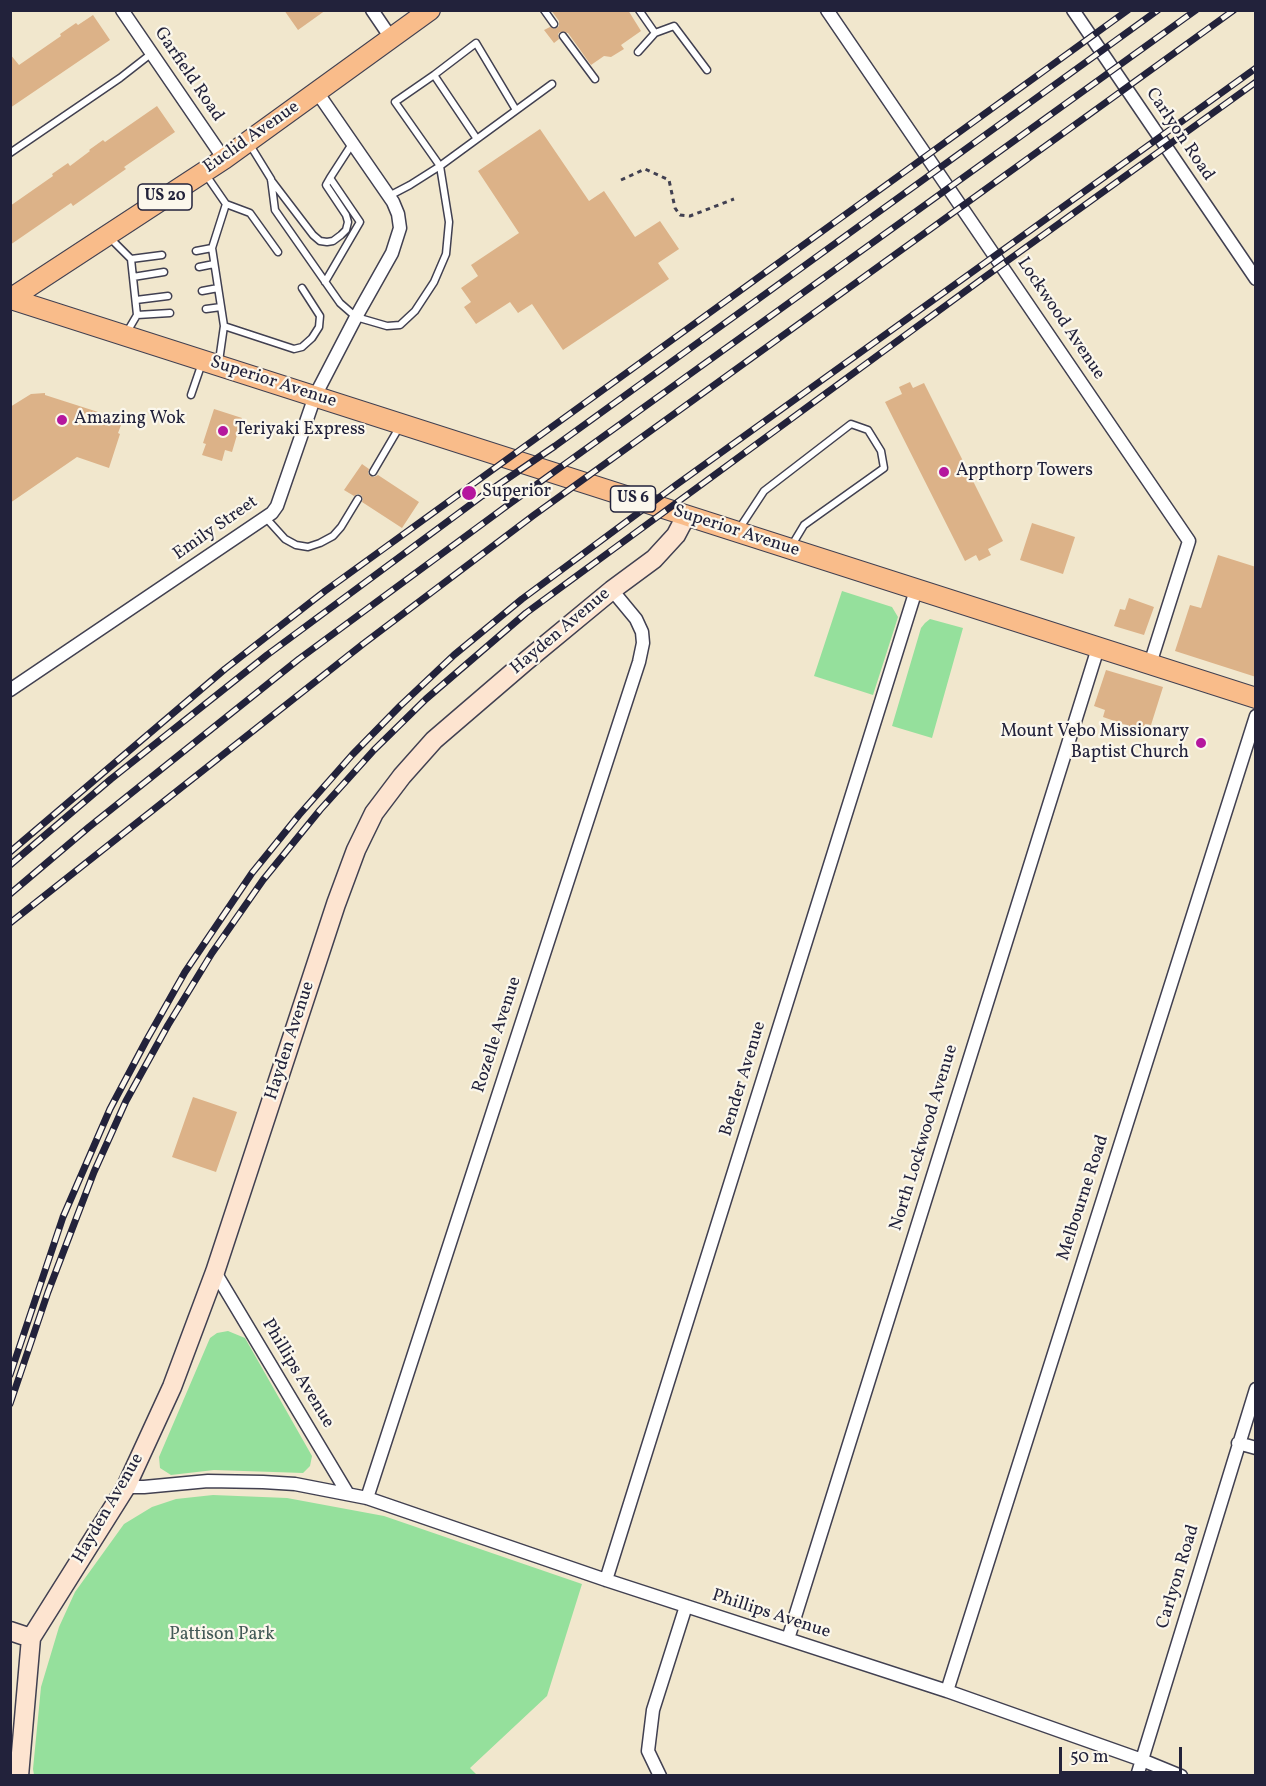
<!DOCTYPE html>
<html>
<head>
<meta charset="utf-8">
<style>
	body { margin:0 }
	#map { position:relative; width:1266px; height:1786px; overflow:hidden; background:#f1e7cd; font-family:Vollkorn,serif }
	canvas { display:block }
	.frame { position:absolute; inset:0; border:12px solid #22223b; pointer-events:none }
	.scale { position:absolute; left:1059px; top:1747px; width:123px; height:27px; box-sizing:border-box; border:3px solid #22223b; border-top:0; padding-left:8px; font-size:18px; line-height:21px; white-space:nowrap; color:#22223b; -webkit-text-stroke:4px #fbf7ec; paint-order:stroke }
</style>
</head>
<body>
<div id="map">
<canvas width="1266" height="1786"></canvas>
<div class="frame"></div>
<div class="scale">50 m</div>
</div>
<script>
const c = document.querySelector('canvas').getContext('2d');
c.lineJoin = 'round';
function paint(path, color) {
  c.fillStyle = color;
  c.fill(path, 'evenodd');
}
function shape(rows) {
  const path = new Path2D();
  for (const r of rows) {
    path.moveTo(r[0], r[1]);
    for (let i = 2; i < r.length; i += 2) path.lineTo(r[i], r[i + 1]);
  }
  return path;
}
function stroke(path, color, width, dash) {
  c.strokeStyle = color;
  c.lineWidth = width;
  c.lineCap = dash ? 'butt' : 'round';
  c.setLineDash(dash || []);
  c.stroke(path);
}
function write(font, color, halo, rows, align = 'center') {
  c.font = font + ' Vollkorn,serif';
  c.lineWidth = 4.5;
  c.setLineDash([]);
  c.textBaseline = 'middle';
  c.strokeStyle = halo;
  c.fillStyle = color;
  for (const [text, x, y, turn = 0] of rows) {
    c.save();
    c.translate(x, y);
    c.rotate((+turn || 0) * Math.PI / 180);
    c.textAlign = isNaN(turn) ? turn : align;
    if (halo) c.strokeText(text, 0, 0);
    c.fillText(text, 0, 0);
    c.restore();
  }
}
const green = shape([
	[842,591,892,607,898,617,873,695,814,676],
	[930,619,963,628,932,738,892,726,921,628,925,623],
	[228,1331,245,1338,312,1456,310,1466,303,1473,214,1470,171,1475,160,1468,159,1457,210,1338,217,1333],
	[213,1495,287,1498,384,1516,582,1584,547,1696,470,1768,477,1775,34,1775,33,1769,41,1687,59,1627,75,1592,124,1524,152,1507,176,1499]
]);
const building = shape([
	[284,10,326,10,298,30],
	[551,10,628,10,641,31,621,45,624,49,611,57,604,56,591,65,568,33,560,32,558,34,559,39,554,43,544,30,550,27,555,29,559,26,559,21],
	[93,15,110,40,10,108,10,54,19,65,61,36,60,34,76,23,78,25],
	[157,106,175,132,124,167,126,169,73,206,71,203,10,245,10,206,53,176,52,174,68,163,70,166,90,151,89,150,103,140,105,142],
	[540,129,589,201,604,191,635,237,660,221,679,249,658,263,669,279,563,350,532,304,518,313,510,302,476,324,464,307,471,302,461,288,478,276,471,265,519,233,478,171],
	[910,382,913,388,924,383,1003,541,988,549,991,555,979,561,976,555,965,561,885,402,902,394,899,387],
	[45,393,45,395,123,420,118,433,120,434,109,468,77,457,10,503,10,407,31,394],
	[214,409,242,418,232,452,225,450,222,461,202,455,206,444,203,443],
	[362,464,369,469,368,473,370,476,374,477,378,475,419,502,402,528,362,502,363,499,361,495,358,494,354,496,344,490],
	[1032,523,1075,537,1063,574,1020,560],
	[1218,555,1256,567,1256,677,1175,651,1190,605,1201,608],
	[1129,598,1154,607,1144,635,1114,626,1120,609,1125,610],
	[1106,670,1163,687,1151,725,1145,724,1143,731,1103,717,1105,710,1094,706],
	[193,1097,237,1112,216,1172,172,1157]
]);
const path = shape([
	[621,180,645,169,669,180,675,208,680,215,690,216,734,199]
]);
const lane = shape([
	[544,10,554,24],
	[655,33,674,26,707,70],
	[563,36,595,79],
	[638,52,655,33,639,10],
	[434,75,477,139],
	[250,145,271,179,275,210,340,303,356,317,387,326,400,325,415,311,434,282,446,254,449,222,440,166,395,102,434,75,476,43,516,110],
	[10,153,120,78,152,53],
	[206,175,226,204,212,248,224,326,219,361],
	[271,180,313,235,320,241,327,242,333,241,341,235,346,230,348,222,346,215,326,185,330,178],
	[389,196,410,185,440,166,552,84],
	[226,204,250,213,278,252],
	[109,237,131,259,137,315,127,332],
	[196,251,212,248],
	[131,259,162,255],
	[199,267,214,264],
	[133,277,164,272],
	[325,282,360,222,330,178,352,144],
	[202,291,218,288],
	[136,300,168,296],
	[206,309,221,307],
	[137,315,170,313],
	[224,326,294,349,302,347,312,338,319,327,320,316,302,288],
	[191,395,202,363],
	[373,472,400,426],
	[266,518,285,539,296,545,308,547,320,543,333,536,341,527,358,499],
	[739,529,764,491,851,424,868,430,881,451,884,468,804,525,792,545]
]);
const street = shape([
	[122,10,224,159],
	[372,10,391,38],
	[827,10,1189,541,1150,664],
	[1073,10,1256,279],
	[10,690,272,513,277,506,315,396,356,317,392,253,400,228,398,214,393,202,317,92],
	[215,1272,348,1494],
	[1238,1443,1256,1448],
	[126,1487,144,1487,208,1481,263,1482,295,1484,367,1498,606,1580,947,1691,1142,1760,1181,1776],
	[367,1498,639,662,643,643,642,632,636,619,612,590],
	[606,1580,916,590],
	[788,1639,1098,648],
	[947,1691,1256,716],
	[660,1776,648,1751,653,1710,686,1606],
	[1137,1776,1256,1389]
]);
const secondary = shape([
	[10,1631,31,1638,126,1487,172,1387,215,1272,336,904,356,850,374,813,402,776,434,740,526,661,612,590,654,559,676,535,686,516],
	[19,1776,31,1638]
]);
const primary = shape([
	[10,299,224,159,430,10],
	[11,299,1256,698]
]);
const rail = shape([
	[10,852,225,669,325,591,1128,10],
	[10,865,111,779,267,655,482,496,555,446,1158,10],
	[10,894,89,827,299,659,508,505,1196,10],
	[10,923,363,644,534,515,1234,10],
	[10,1375,63,1217,110,1109,146,1041,185,972,252,873,299,815,352,755,400,706,454,655,522,599,676,485,1256,68],
	[10,1404,48,1292,94,1172,126,1101,168,1025,212,953,263,880,320,810,374,750,426,699,526,613,982,279,1256,82]
]);
const markers = [
	[62,420,6,"#b5179e"],
	[223,431,6,"#b5179e"],
	[944,472,6,"#b5179e"],
	[469,493,8,"#b5179e"],
	[1201,743,6,"#b5179e"]
];
const shields = [
	[165,197,54],
	[633,499,45]
];
const shieldNames = [
	["US 20",165,197],
	["US 6",633,499]
];
const streetNames = [
	["Garfield Road",188,75,56],
	["Carlyon Road",1179,135,56],
	["Euclid Avenue",252,138,-35],
	["Lockwood Avenue",1060,319,56],
	["Superior Avenue",273,383,18],
	["Emily Street",216,529,-35],
	["Superior Avenue",736,532,18],
	["Hayden Avenue",561,632,-40],
	["Rozelle Avenue",498,1035,-72],
	["Hayden Avenue",291,1041,-72],
	["Bender Avenue",744,1079,-73],
	["North Lockwood Avenue",925,1138,-73],
	["Melbourne Road",1084,1198,-72],
	["Phillips Avenue",297,1374,59],
	["Hayden Avenue",109,1509,-60],
	["Carlyon Road",1179,1577,-73],
	["Phillips Avenue",771,1615,18]
];
const poiNames = [
	["Amazing Wok",74,420],
	["Teriyaki Express",235,431],
	["Appthorp Towers",956,472],
	["Superior",482,493],
	["Mount Vebo Missionary",1189,733,"right"],
	["Baptist Church",1189,754,"right"]
];
const parkNames = [
	["Pattison Park",222,1636]
];
paint(green, '#95e09c');
paint(building, '#dcb288');
stroke(lane, '#414051', 9);
stroke(street, '#414051', 15);
stroke(secondary, '#414051', 21);
stroke(primary, '#414051', 22);
stroke(path, '#414051', 3, [4.5, 4.5]);
stroke(lane, '#fff', 6);
stroke(street, '#fff', 12);
stroke(secondary, '#fde4d0', 18);
stroke(primary, '#f9bc8a', 20);
stroke(rail, '#22223b', 7);
stroke(rail, '#fbf7ec', 4.5, [14]);
for (const [x, y, r, color] of markers) {
  const dot = new Path2D();
  dot.arc(x, y, r, 0, 2 * Math.PI);
  c.fillStyle = color;
  c.fill(dot);
  stroke(dot, '#fbf7ec', 2);
}
for (const [x, y, w] of shields) {
  const box = new Path2D();
  box.roundRect(x - w / 2, y - 13, w, 26, 4.5);
  c.fillStyle = '#fbf7ec';
  c.fill(box);
  stroke(box, '#22223b', 1.5);
}
write('bold 16px', '#22223b', null, shieldNames);
write('18px', '#22223b', '#fbf7ec', streetNames);
write('18px', '#22223b', '#fbf7ec', poiNames, 'left');
write('18px', '#445b58', '#fbf7ec', parkNames);
</script>
</body>
</html>
